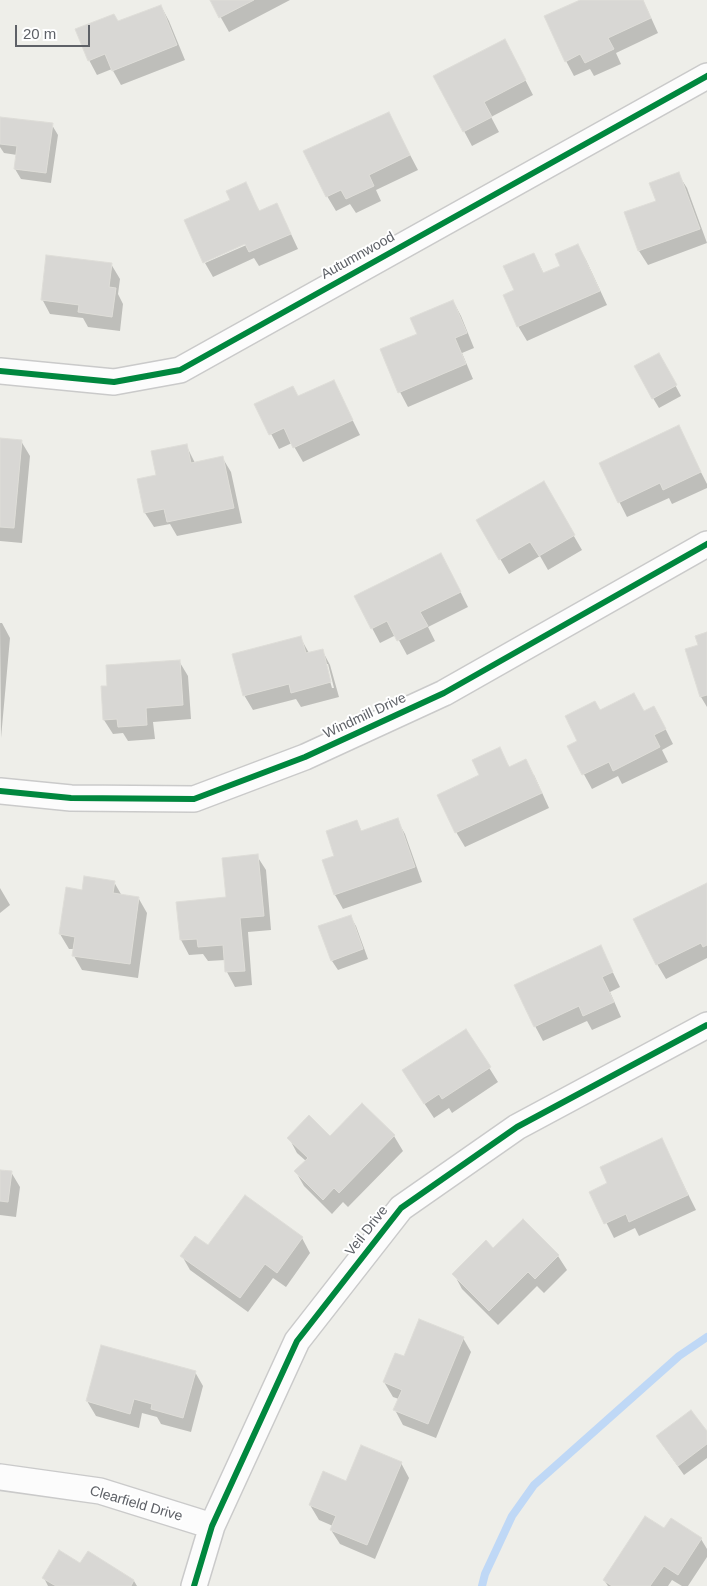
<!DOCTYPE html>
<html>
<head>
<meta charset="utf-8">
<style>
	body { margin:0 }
	#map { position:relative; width:707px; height:1586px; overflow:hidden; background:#eeeee9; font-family:Helvetica,sans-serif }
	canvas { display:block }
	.scale { position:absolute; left:15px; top:25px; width:75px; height:22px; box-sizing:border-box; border:2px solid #5e6167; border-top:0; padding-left:6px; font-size:15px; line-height:18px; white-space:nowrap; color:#5e6167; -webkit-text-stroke:4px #fff; paint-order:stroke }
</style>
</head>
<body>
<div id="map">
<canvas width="707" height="1586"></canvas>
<div class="scale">20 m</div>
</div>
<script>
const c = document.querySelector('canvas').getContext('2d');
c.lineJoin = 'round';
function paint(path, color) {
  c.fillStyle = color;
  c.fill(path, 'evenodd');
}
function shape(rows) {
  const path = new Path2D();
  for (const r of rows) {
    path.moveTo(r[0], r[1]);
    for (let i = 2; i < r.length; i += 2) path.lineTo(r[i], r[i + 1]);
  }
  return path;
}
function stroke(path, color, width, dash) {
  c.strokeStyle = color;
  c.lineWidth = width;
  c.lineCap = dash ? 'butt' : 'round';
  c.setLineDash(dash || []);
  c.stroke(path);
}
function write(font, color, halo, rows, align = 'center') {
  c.font = font + ' Helvetica,sans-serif';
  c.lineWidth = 4;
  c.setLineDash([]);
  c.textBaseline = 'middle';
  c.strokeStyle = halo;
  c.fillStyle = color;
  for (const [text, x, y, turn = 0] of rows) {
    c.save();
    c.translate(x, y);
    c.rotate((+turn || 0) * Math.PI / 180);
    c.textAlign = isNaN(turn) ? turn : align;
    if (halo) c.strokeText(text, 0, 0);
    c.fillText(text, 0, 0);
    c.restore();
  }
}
const shadow = shape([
	[211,0,290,0,229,32],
	[583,0,643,0,658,33,616,53,621,64,594,76,590,69,574,76,566,61],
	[161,6,169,21,185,60,121,85,112,69,97,75,89,60,118,23],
	[513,56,533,95,491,117,499,132,472,146,435,77],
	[388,113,418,170,376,190,381,201,356,213,350,204,336,211,327,196],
	[52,125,58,135,51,183,21,179,15,169,17,155,4,153,0,147,0,127],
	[678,174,687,188,707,243,648,265,639,251,625,213,657,201],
	[245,184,260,212,277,204,298,249,259,266,254,258,213,277,205,263,251,243,232,200],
	[578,245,586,260,607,305,527,341,518,326,515,291,534,254,544,274,562,266],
	[111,264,120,279,118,294,123,304,120,331,88,327,83,318,50,314,42,299],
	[453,301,461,316,474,348,462,353,473,379,408,407,400,392,418,334],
	[659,355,681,396,659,408,653,398],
	[333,381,360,435,303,462,292,443,279,449,256,405,299,398],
	[678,427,707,484,707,488,672,504,669,498,627,517,600,464],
	[0,440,21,441,30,456,22,543,0,541],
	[186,445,195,463,222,457,231,472,242,523,177,536,170,524,154,527,145,513,158,476],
	[543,483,582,550,548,570,540,556,509,574,478,521],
	[449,569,468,607,428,627,435,641,407,655,396,635,380,643,372,628],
	[0,623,2,623,10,638,1,738],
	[707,634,707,707,701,697,699,646],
	[300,637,309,653,322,650,330,665,339,697,301,707,296,699,253,710,244,695],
	[325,664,328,664,334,688,332,688],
	[179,661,188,676,191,719,153,722,155,739,128,741,123,733,113,734,104,720,108,687],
	[600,711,644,713,662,722,673,744,662,750,668,762,622,784,618,776,592,789,569,747,579,742],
	[499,749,510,768,534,775,549,808,465,847,456,832,481,776],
	[397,820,405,834,422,882,343,909,335,895,335,857,357,822,362,832],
	[257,856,266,870,271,930,248,932,252,985,235,987,227,972,225,960,208,961,203,954,189,955,181,940,177,903,228,898],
	[114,882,122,896,139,899,147,913,138,978,82,970,74,956,74,949,69,949,60,934,83,891],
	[707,884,707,958,666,979,657,964],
	[0,888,10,905,0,913],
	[350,916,356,926,368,959,338,970,332,961],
	[600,946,620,987,610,992,621,1017,592,1030,587,1021,543,1041,535,1026],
	[466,1031,498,1082,452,1113,449,1108,434,1118,412,1085],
	[362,1105,394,1136,403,1151,348,1207,343,1202,332,1214,304,1186,296,1172,306,1161,297,1153,289,1138,330,1137],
	[661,1140,696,1210,639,1236,635,1228,614,1238,591,1192,609,1184],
	[0,1171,11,1172,20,1187,16,1217,0,1215],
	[523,1220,558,1256,567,1270,544,1293,537,1286,498,1325,462,1289,454,1274,493,1249],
	[302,1238,310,1253,286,1287,273,1278,248,1312,190,1270,182,1256,208,1247],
	[463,1338,471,1352,436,1438,403,1425,395,1410,399,1399,393,1397,384,1382,404,1358],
	[195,1372,203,1386,191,1432,161,1424,157,1417,142,1413,139,1428,96,1416,87,1401],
	[707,1433,707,1458,684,1475,657,1437],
	[401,1463,409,1478,375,1559,340,1544,331,1530,333,1526,319,1520,310,1505,347,1483],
	[664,1530,701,1539,707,1549,707,1557,688,1586,682,1586,672,1580,668,1586,608,1586,604,1580],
	[81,1565,134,1581,137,1586,48,1586,44,1578]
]);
const stream = shape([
	[482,1586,485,1574,512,1516,534,1485,679,1356,707,1337]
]);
const building = shape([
	[210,0,254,0,219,18,210,0],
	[580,0,643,0,651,18,608,38,614,49,585,63,580,54,565,62,544,16,580,0],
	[161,5,177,45,112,71,105,54,88,61,75,29,114,14,118,21,161,5],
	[505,39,526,80,484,102,492,117,463,132,433,76,505,39],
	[389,112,410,155,369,175,374,186,346,199,341,190,326,197,303,151,389,112],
	[0,117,53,123,46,173,14,169,17,146,0,144,0,117],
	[679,172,700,229,638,251,624,212,656,201,649,183,679,172],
	[246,182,259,211,277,203,291,234,249,252,245,244,203,263,184,220,230,200,226,191,246,182],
	[578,244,600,291,517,327,503,295,514,290,503,266,534,253,543,273,560,266,555,254,578,244],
	[46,255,112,263,109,287,116,288,112,317,78,312,79,305,41,300,46,255],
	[453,300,467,333,455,338,466,364,398,393,380,349,417,334,410,318,453,300],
	[659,353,677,385,652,399,634,366,659,353],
	[334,380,353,420,293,448,284,428,269,435,254,404,293,386,298,396,334,380],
	[679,425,701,472,663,490,660,483,618,503,599,463,679,425],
	[0,438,22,440,14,528,0,527,0,438],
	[187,444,191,463,223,456,234,508,167,522,164,509,144,513,137,479,156,475,151,451,187,444],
	[544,481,575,535,539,556,530,542,499,560,476,520,544,481],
	[441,553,461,592,420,612,428,626,397,641,387,621,371,629,354,596,441,553],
	[707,632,707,695,700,697,685,649,698,645,695,636,707,632],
	[301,636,306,653,323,649,331,682,291,693,289,684,243,696,232,654,301,636],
	[180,660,183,705,146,708,147,725,118,727,117,719,103,720,101,686,107,686,106,665,180,660],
	[634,693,644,711,654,706,666,729,654,735,660,747,613,771,609,762,582,775,567,746,577,741,565,716,595,701,600,710,634,693],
	[500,747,509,767,526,759,542,793,455,833,437,795,479,775,472,760,500,747],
	[398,818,415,867,334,895,322,860,334,856,326,831,357,820,361,831,398,818],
	[258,854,264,916,240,918,245,971,225,972,223,945,198,947,197,939,180,940,176,902,226,897,222,858,258,854],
	[84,876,115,881,113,893,139,897,130,964,72,956,75,937,59,934,66,887,82,890,84,876],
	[707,883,707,945,703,947,701,943,656,965,633,919,707,883],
	[351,915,363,949,331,961,318,926,351,915],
	[601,945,613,972,602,977,614,1002,583,1016,579,1006,534,1027,514,985,601,945],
	[466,1029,491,1067,442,1099,439,1094,424,1104,402,1070,466,1029],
	[362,1103,395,1135,339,1193,334,1188,323,1200,294,1171,308,1158,287,1138,309,1115,330,1136,362,1103],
	[662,1138,688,1195,629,1222,626,1214,604,1224,589,1192,607,1183,600,1167,662,1138],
	[0,1170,12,1171,8,1202,0,1201,0,1170],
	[245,1195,303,1237,277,1273,265,1264,240,1298,180,1256,195,1236,208,1245,245,1195],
	[523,1219,559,1255,535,1279,528,1272,489,1311,452,1274,486,1240,493,1248,523,1219],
	[419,1319,464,1337,428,1424,393,1410,402,1390,383,1382,395,1353,404,1356,419,1319],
	[101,1345,196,1371,183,1418,151,1409,152,1404,134,1399,130,1414,86,1401,101,1345],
	[691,1410,707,1431,707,1444,678,1466,656,1436,691,1410],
	[361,1445,402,1462,367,1545,330,1530,336,1516,309,1505,323,1471,346,1481,361,1445],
	[645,1516,664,1528,671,1518,702,1538,678,1575,664,1566,650,1586,612,1586,603,1580,645,1516],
	[59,1550,80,1563,88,1551,134,1580,131,1586,56,1586,42,1578,59,1550]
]);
const minor = shape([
	[0,371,114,382,180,370,707,76],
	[0,791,71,798,194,799,305,757,444,693,707,544],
	[0,1477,100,1491,212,1526],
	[194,1586,212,1526,297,1341,401,1208,517,1127,707,1025]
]);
const cycleway = shape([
	[0,371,114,382,180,370,707,76],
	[0,791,71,798,194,799,305,757,444,693,707,544],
	[194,1586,212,1526,297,1341,401,1208,517,1127,707,1025]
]);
const streetNames = [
	["Autumnwood",358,256,-29],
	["Windmill Drive",365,716,-25],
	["Veil Drive",367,1231,-52],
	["Clearfield Drive",136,1504,16]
];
paint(shadow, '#0003');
stroke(stream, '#bfd8f6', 8);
paint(building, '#d8d7d4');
stroke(building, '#deddd8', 1);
stroke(minor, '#cacaca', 28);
stroke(minor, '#fcfcfc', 25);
stroke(cycleway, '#00873e', 6);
write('14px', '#5e6167', '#fff', streetNames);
</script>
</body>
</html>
